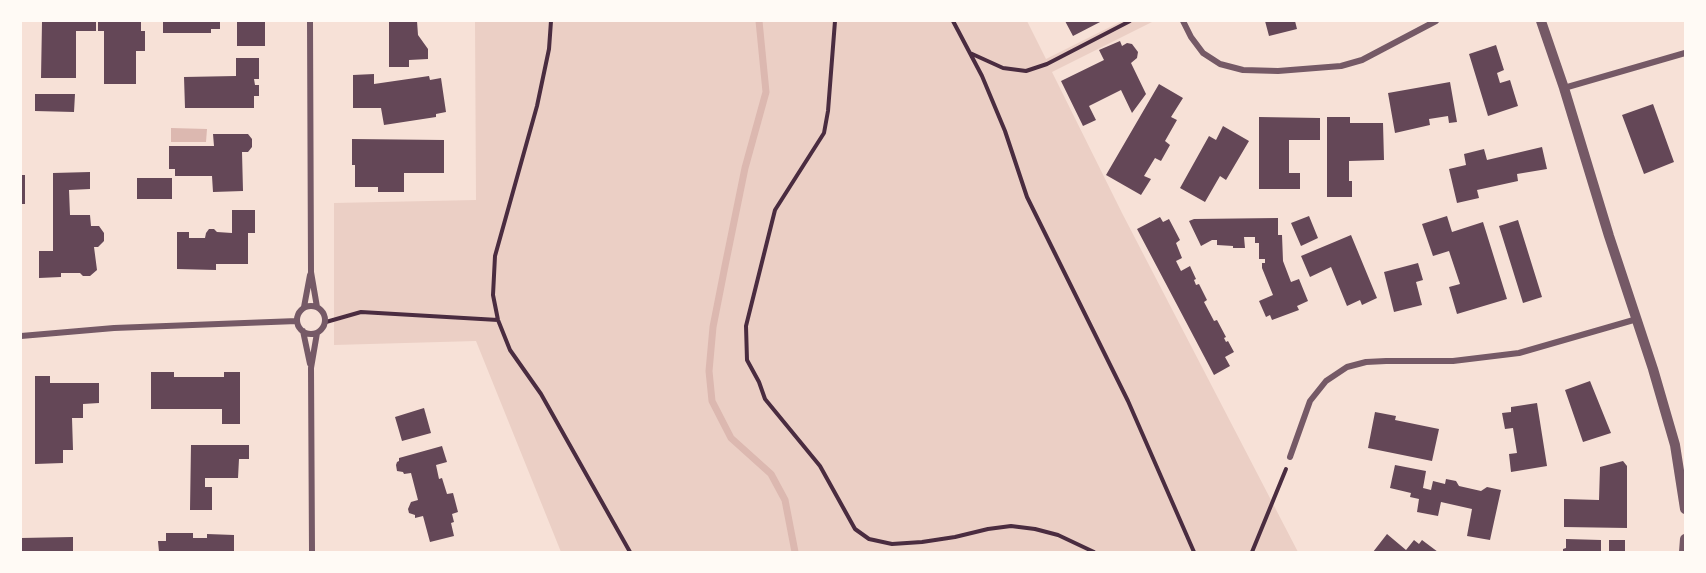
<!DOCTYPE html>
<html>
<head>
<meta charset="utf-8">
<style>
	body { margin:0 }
	#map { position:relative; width:1706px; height:573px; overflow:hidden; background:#f7e1d7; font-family:Manrope,sans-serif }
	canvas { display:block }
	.frame { position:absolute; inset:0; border:22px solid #fffaf5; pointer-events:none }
</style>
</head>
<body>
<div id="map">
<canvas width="1706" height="573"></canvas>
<div class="frame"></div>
</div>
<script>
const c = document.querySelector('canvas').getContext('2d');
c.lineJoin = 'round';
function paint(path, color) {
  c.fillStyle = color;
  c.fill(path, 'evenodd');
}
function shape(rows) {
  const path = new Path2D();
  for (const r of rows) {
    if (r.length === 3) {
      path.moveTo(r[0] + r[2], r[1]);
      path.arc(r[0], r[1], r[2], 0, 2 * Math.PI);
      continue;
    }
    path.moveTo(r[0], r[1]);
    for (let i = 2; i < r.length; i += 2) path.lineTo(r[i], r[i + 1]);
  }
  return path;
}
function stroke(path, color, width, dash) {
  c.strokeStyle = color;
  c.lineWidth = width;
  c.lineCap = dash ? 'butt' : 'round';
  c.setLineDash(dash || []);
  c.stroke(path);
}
const green = shape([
	[475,21,1027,21,1046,59,1122,21,1154,21,1052,72,1122,213,1298,552,561,552,476,341,334,345,334,203,476,200]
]);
const water = shape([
	[171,128,207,129,206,142,171,142]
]);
const stream = shape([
	[759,21,766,92,745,168,725,266,713,327,709,371,712,401,731,438,771,474,785,500,795,552]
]);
const building = shape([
	[43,21,96,21,96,31,76,31,76,78,41,78,42,22],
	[98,21,141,21,141,31,145,31,145,51,136,51,136,84,104,84,104,31,98,31],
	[163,21,220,21,220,29,211,29,211,33,163,33],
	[237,21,265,21,265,46,237,46],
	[389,21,417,21,418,35,428,49,428,59,409,60,409,67,389,67],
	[1065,21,1102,21,1073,36],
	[1265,21,1295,21,1297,29,1269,36],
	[1120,41,1122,46,1127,43,1132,44,1138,52,1137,58,1131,63,1146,94,1132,113,1121,90,1089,106,1096,120,1083,126,1061,81,1104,60,1099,50],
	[1496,45,1504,70,1497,73,1500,83,1510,80,1518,106,1488,116,1469,54],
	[236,58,259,58,259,79,254,79,255,85,259,85,259,96,254,96,254,108,185,108,184,77,236,76],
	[374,74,374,84,429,76,430,80,441,78,446,112,436,114,436,117,384,125,381,108,353,108,353,75],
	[1450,82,1457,122,1449,123,1448,116,1429,119,1430,125,1395,133,1388,93],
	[1159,84,1183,98,1171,117,1177,120,1165,141,1170,145,1161,161,1155,158,1144,176,1151,179,1141,195,1106,175],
	[35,94,75,94,74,112,35,111],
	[1653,104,1674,162,1644,174,1622,115],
	[1259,117,1320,118,1320,140,1289,140,1289,173,1300,173,1300,189,1259,189],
	[1327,117,1350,117,1350,123,1383,123,1384,160,1349,161,1349,181,1352,181,1352,197,1327,197],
	[1223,126,1249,141,1226,180,1220,176,1205,202,1180,188,1209,136,1216,140],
	[213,134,248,134,252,139,252,147,248,152,242,152,243,191,213,192,212,176,175,176,175,169,169,169,169,146,214,146],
	[352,139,444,140,444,173,404,173,404,192,378,192,378,187,355,187,355,165,352,165],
	[1542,147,1547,169,1517,174,1518,181,1477,190,1479,198,1457,203,1449,169,1466,165,1464,154,1484,149,1487,160],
	[90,172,90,189,69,190,70,215,90,215,91,226,99,226,104,233,104,241,98,247,94,247,97,270,90,276,83,276,80,273,61,273,61,277,39,278,39,251,53,251,53,173],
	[21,175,25,175,25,204,21,204],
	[137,178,172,178,172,199,137,199],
	[232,210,255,210,255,233,248,233,248,264,216,264,216,270,177,269,177,232,189,232,189,238,205,238,206,233,209,229,214,229,217,232,232,233],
	[1309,216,1318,238,1301,246,1291,223],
	[1447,216,1452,232,1483,222,1507,299,1457,314,1449,287,1460,284,1449,251,1433,256,1422,224],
	[1160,217,1163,222,1169,219,1180,240,1176,243,1182,258,1176,261,1181,271,1190,266,1196,279,1194,280,1196,285,1199,284,1207,300,1204,302,1214,321,1217,320,1226,337,1224,338,1226,342,1228,341,1234,352,1225,357,1230,366,1214,375,1137,229],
	[1278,218,1278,235,1282,235,1283,261,1291,282,1299,279,1308,301,1297,306,1299,310,1272,320,1270,315,1266,317,1259,301,1273,295,1262,268,1262,263,1265,263,1265,259,1259,259,1259,243,1255,243,1255,237,1244,237,1245,248,1233,248,1233,246,1217,245,1217,240,1212,240,1201,246,1189,221,1194,219],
	[1518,220,1542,297,1523,303,1499,226],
	[1351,235,1377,298,1362,305,1360,300,1347,306,1331,267,1310,277,1301,256],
	[1418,263,1423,280,1416,282,1422,305,1394,312,1384,272],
	[151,372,174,372,174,377,224,377,224,372,240,372,240,424,222,424,222,409,151,409],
	[35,376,50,376,50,383,99,383,99,403,83,404,83,418,72,418,73,450,63,450,63,463,35,464],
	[1590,381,1611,433,1583,442,1565,390],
	[1537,403,1547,466,1511,472,1509,454,1517,453,1513,428,1505,429,1502,413,1511,412,1511,407],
	[424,408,431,433,402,441,395,417],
	[1375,412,1396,416,1395,420,1439,429,1432,461,1368,448],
	[191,445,249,445,249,459,239,459,238,478,205,478,205,487,212,487,212,510,190,510],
	[442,446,447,462,436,465,439,479,442,478,447,494,453,493,458,512,452,514,454,522,451,523,454,536,430,542,423,516,415,518,415,515,409,513,408,509,411,502,418,500,411,473,404,474,403,472,397,471,396,465,397,462,399,461,399,458],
	[1623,461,1627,466,1627,528,1564,527,1564,499,1599,500,1600,467],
	[1395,465,1426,471,1423,488,1431,490,1433,481,1445,484,1446,479,1456,481,1459,486,1481,491,1487,487,1501,490,1490,540,1467,536,1472,509,1441,502,1438,516,1417,512,1419,499,1410,497,1411,493,1390,488],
	[166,533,193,533,193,538,207,538,207,534,234,535,234,552,159,552,158,541,166,541],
	[1387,534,1406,550,1414,540,1419,544,1422,540,1438,552,1373,552],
	[73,537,73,552,21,552,21,538],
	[1566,539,1601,540,1601,552,1563,552,1563,549,1566,548],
	[1609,540,1625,540,1625,552,1609,552]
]);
const path = shape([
	[551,21,549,49,537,106,495,256,493,295,498,320,510,350,541,394,630,552],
	[835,21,828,111,824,133,775,210,746,326,747,360,759,382,765,399,820,466,855,529,869,539,892,544,922,542,955,537,988,529,1011,526,1035,529,1058,535,1094,552],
	[953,21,982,76,1005,131,1027,197,1128,401,1194,552],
	[970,53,1003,68,1026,71,1047,64,1130,21],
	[326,322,361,312,498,320],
	[1252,552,1286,469]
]);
const minor = shape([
	[310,21,311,272,317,307],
	[1183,21,1191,37,1203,53,1220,64,1243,70,1278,71,1341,66,1362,60,1436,21],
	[1564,88,1685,53],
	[311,320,14],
	[304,307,310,275],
	[303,331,310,364],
	[21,336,114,328,297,321],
	[1290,457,1310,401,1326,381,1347,367,1366,362,1386,361,1453,361,1519,353,1637,319],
	[312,552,311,368,317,333]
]);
const tertiary = shape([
	[1541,21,1564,88,1609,236,1653,369,1675,445,1685,509],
	[1684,552,1685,539]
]);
paint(green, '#ebcfc5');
paint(water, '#dcb8b0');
stroke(stream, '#dcb8b0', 7);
paint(building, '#644757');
stroke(path, '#4a2c40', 4);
stroke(minor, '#755966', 6);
stroke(tertiary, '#755966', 10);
</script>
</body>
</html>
